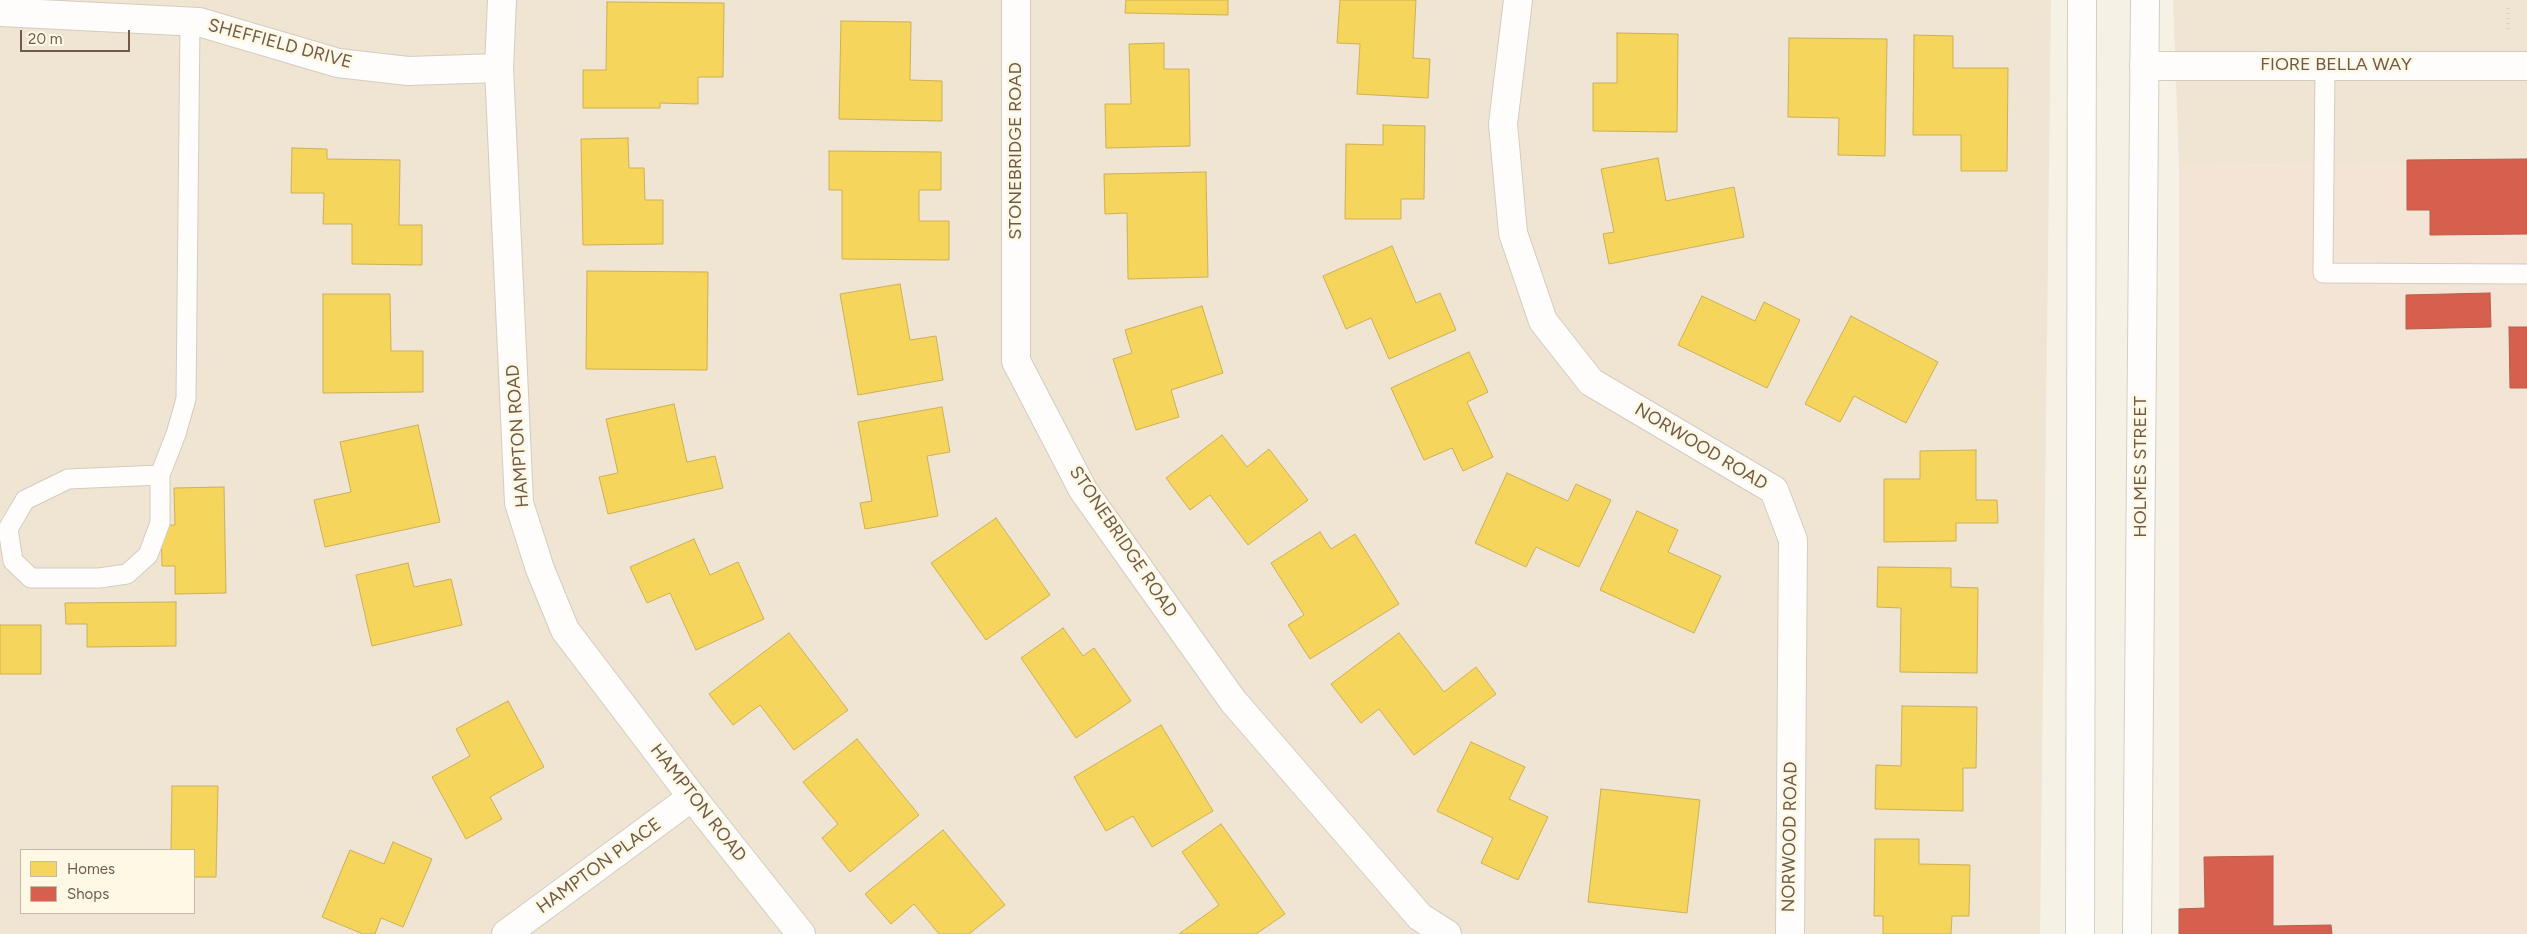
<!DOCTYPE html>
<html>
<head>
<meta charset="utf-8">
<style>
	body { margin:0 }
	#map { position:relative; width:2527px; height:934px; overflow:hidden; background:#f6f1e5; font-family:Figtree,sans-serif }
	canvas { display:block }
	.legend { position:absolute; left:20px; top:849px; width:175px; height:65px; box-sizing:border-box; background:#fff8e5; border:1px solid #c6b9a6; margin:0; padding:6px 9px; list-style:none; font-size:15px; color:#715b47 }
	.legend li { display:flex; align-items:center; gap:10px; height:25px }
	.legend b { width:25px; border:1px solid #c6b9a6 }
	.scale { position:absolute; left:20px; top:30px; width:110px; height:22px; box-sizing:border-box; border:2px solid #715b47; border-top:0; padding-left:6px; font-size:15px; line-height:18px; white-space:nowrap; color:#715b47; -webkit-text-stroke:4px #fff8e5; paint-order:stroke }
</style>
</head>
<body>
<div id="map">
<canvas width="2527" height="934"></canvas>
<ul class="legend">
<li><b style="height:14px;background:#f6d55c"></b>Homes</li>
<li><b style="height:14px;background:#d6604d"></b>Shops</li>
</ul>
<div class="scale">20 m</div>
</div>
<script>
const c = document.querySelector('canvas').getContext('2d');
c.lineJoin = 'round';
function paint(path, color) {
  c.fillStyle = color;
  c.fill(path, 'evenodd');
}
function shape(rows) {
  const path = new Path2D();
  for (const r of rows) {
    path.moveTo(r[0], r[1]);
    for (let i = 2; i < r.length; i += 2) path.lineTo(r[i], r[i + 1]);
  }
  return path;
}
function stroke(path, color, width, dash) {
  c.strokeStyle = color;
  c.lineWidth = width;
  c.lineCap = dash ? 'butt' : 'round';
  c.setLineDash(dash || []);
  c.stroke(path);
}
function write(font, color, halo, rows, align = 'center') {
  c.font = font + ' Figtree,sans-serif';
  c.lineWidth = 5;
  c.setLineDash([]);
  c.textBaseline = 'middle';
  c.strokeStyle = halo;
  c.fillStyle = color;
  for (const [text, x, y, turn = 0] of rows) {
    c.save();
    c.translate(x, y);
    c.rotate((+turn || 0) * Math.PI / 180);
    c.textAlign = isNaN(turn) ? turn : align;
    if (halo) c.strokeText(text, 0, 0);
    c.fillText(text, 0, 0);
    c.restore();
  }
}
const residential = shape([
	[0,0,2051,0,2040,934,0,934],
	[21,850,194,850,194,913,21,913],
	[2173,0,2527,0,2527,164,2179,166]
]);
const commercial = shape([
	[2527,164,2527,934,2179,934,2179,166]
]);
const homes = shape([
	[1126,0,1228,0,1228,15,1125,13,1126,0],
	[1340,0,1416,0,1413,58,1430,59,1428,98,1357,94,1360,44,1337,43,1340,0],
	[607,2,724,3,723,77,698,77,698,104,660,103,660,108,583,108,583,70,606,70,607,2],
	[841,21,911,22,910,80,942,81,942,121,839,119,841,21],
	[1617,33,1678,34,1677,132,1593,131,1593,83,1617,83,1617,33],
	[1914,35,1953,36,1953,68,2008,68,2007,171,1961,171,1961,135,1913,135,1914,35],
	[1789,38,1887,39,1885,156,1838,155,1839,118,1788,117,1789,38],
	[1164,43,1164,69,1189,69,1190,146,1106,148,1105,104,1131,104,1129,44,1164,43],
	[1383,125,1425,126,1424,199,1401,199,1401,219,1345,219,1346,144,1383,145,1383,125],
	[628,138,629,168,644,168,645,200,663,200,663,244,583,245,581,139,628,138],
	[292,148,327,149,327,159,400,160,399,225,422,225,422,265,352,264,352,224,323,224,324,193,291,193,292,148],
	[829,151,941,152,941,190,919,190,919,221,949,221,949,260,842,259,842,190,829,190,829,151],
	[1658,158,1666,201,1734,187,1744,237,1609,264,1603,234,1614,232,1601,169,1658,158],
	[1206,172,1208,277,1128,279,1127,213,1105,214,1104,174,1206,172],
	[1392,246,1416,303,1440,293,1456,330,1389,359,1371,318,1346,329,1323,276,1392,246],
	[587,271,708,272,707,370,586,369,587,271],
	[900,284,910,340,936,336,943,380,858,395,840,294,900,284],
	[323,294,390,294,391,351,423,351,423,392,323,393,323,294],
	[1702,296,1755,321,1764,302,1800,320,1767,388,1678,345,1702,296],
	[1202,306,1223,373,1171,390,1179,417,1136,430,1113,359,1132,353,1125,330,1202,306],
	[1851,316,1938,362,1906,423,1854,396,1840,422,1805,404,1851,316],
	[1469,352,1488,392,1467,402,1493,457,1463,471,1452,448,1424,460,1391,388,1469,352],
	[674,404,687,462,715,456,723,488,608,514,599,477,618,473,606,419,674,404],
	[942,407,950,452,927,456,938,516,865,529,860,503,872,501,858,422,942,407],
	[418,425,440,522,325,547,314,500,351,492,340,442,418,425],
	[1222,435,1247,467,1269,449,1308,500,1248,545,1210,495,1190,510,1166,478,1222,435],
	[1976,450,1976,500,1997,500,1998,523,1956,523,1956,541,1884,542,1884,479,1920,479,1920,451,1976,450],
	[1507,473,1568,501,1576,484,1611,500,1579,567,1536,547,1526,567,1475,543,1507,473],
	[224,487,226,593,175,594,175,566,162,566,161,525,175,525,174,488,224,487],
	[1637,511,1678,530,1668,552,1721,576,1694,633,1600,590,1637,511],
	[996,518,1050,595,986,640,931,563,996,518],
	[1320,532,1331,549,1355,534,1399,604,1310,659,1288,625,1304,615,1271,563,1320,532],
	[694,539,710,575,738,562,764,619,696,650,670,593,647,603,630,567,694,539],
	[408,563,414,587,451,579,462,625,372,646,356,575,408,563],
	[1878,567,1951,568,1951,587,1978,588,1977,673,1900,672,1901,608,1877,607,1878,567],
	[176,602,176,646,87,647,87,624,66,624,65,603,176,602],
	[0,625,41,625,41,674,0,674,0,625],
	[1063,628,1083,656,1094,648,1131,701,1076,738,1021,658,1063,628],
	[789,633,848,710,794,750,760,705,733,725,709,694,789,633],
	[1399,633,1444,692,1476,667,1496,694,1414,755,1379,709,1361,723,1331,684,1399,633],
	[508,701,544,767,490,797,502,819,466,839,432,777,470,756,456,729,508,701],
	[1902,706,1977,707,1976,768,1963,768,1963,811,1875,809,1876,765,1901,766,1902,706],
	[1161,725,1213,811,1152,847,1133,816,1106,831,1074,777,1161,725],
	[857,739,919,815,850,872,822,838,838,824,803,782,857,739],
	[1471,742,1525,767,1509,799,1548,817,1518,880,1481,863,1493,838,1437,811,1471,742],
	[172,786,218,786,216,877,194,877,194,850,171,850,172,786],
	[1601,789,1700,800,1687,913,1588,902,1601,789],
	[1221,824,1285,914,1256,934,1179,934,1219,905,1182,852,1221,824],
	[943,830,1005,905,969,934,939,934,914,904,891,924,865,894,943,830],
	[1875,839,1919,839,1919,864,1970,865,1969,916,1952,916,1951,934,1883,934,1883,916,1874,916,1875,839],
	[393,842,432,859,403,927,381,918,375,934,363,934,322,917,350,850,384,864,393,842]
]);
const shops = shape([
	[2527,159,2527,234,2430,235,2430,210,2407,210,2407,160,2527,159],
	[2490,293,2491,327,2406,329,2406,295,2490,293],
	[2509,327,2527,327,2527,388,2510,388,2509,327],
	[2273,856,2273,926,2331,925,2332,934,2179,934,2179,909,2205,908,2204,857,2273,856]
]);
const path = shape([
	[2508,8,2508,30]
]);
const service = shape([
	[2325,65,2323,273,2527,274],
	[160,475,68,479,25,500,8,529,13,561,31,578,99,578,127,574,148,555,160,523,160,475,176,434,186,399,190,22]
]);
const minor = shape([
	[1016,0,1016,361,1083,490,1233,701,1420,917,1447,934],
	[1518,0,1503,124,1513,233,1543,321,1591,382,1774,490,1793,540,1790,934],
	[0,12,199,22,338,63,408,71,499,68],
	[2144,66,2527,66],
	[506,934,692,797]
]);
const tertiary = shape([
	[502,0,499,68,519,503,540,569,565,630,692,797,801,934]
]);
const secondary = shape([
	[2080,934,2082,0],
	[2137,934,2145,0]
]);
const streetNames = [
	["SHEFFIELD DRIVE",280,44,15],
	["FIORE BELLA WAY",2336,65],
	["STONEBRIDGE ROAD",1016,151,-90],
	["HAMPTON ROAD",518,436,-94],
	["NORWOOD ROAD",1701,447,31],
	["HOLMES STREET",2141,467,-90],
	["STONEBRIDGE ROAD",1123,542,56],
	["HAMPTON ROAD",698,803,52],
	["NORWOOD ROAD",1790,837,-89],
	["HAMPTON PLACE",599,866,-36]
];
paint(residential, '#efe5d2');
paint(commercial, '#f4e4d5');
paint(homes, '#f6d55c');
stroke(homes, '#ceb056', 1);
paint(shops, '#d6604d');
stroke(shops, '#b85e4b', 1);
stroke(service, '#d4ccc0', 21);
stroke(minor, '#d4ccc0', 30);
stroke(tertiary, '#d4ccc0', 30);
stroke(secondary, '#d6cdc2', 30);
stroke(path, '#d7d0c8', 3, [1, 4]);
stroke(service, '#fefdfb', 19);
stroke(minor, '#fefdfb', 28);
stroke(tertiary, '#fefdfb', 28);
stroke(secondary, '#fefdfb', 28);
write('18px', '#715b47', '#fff8e5', streetNames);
</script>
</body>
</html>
